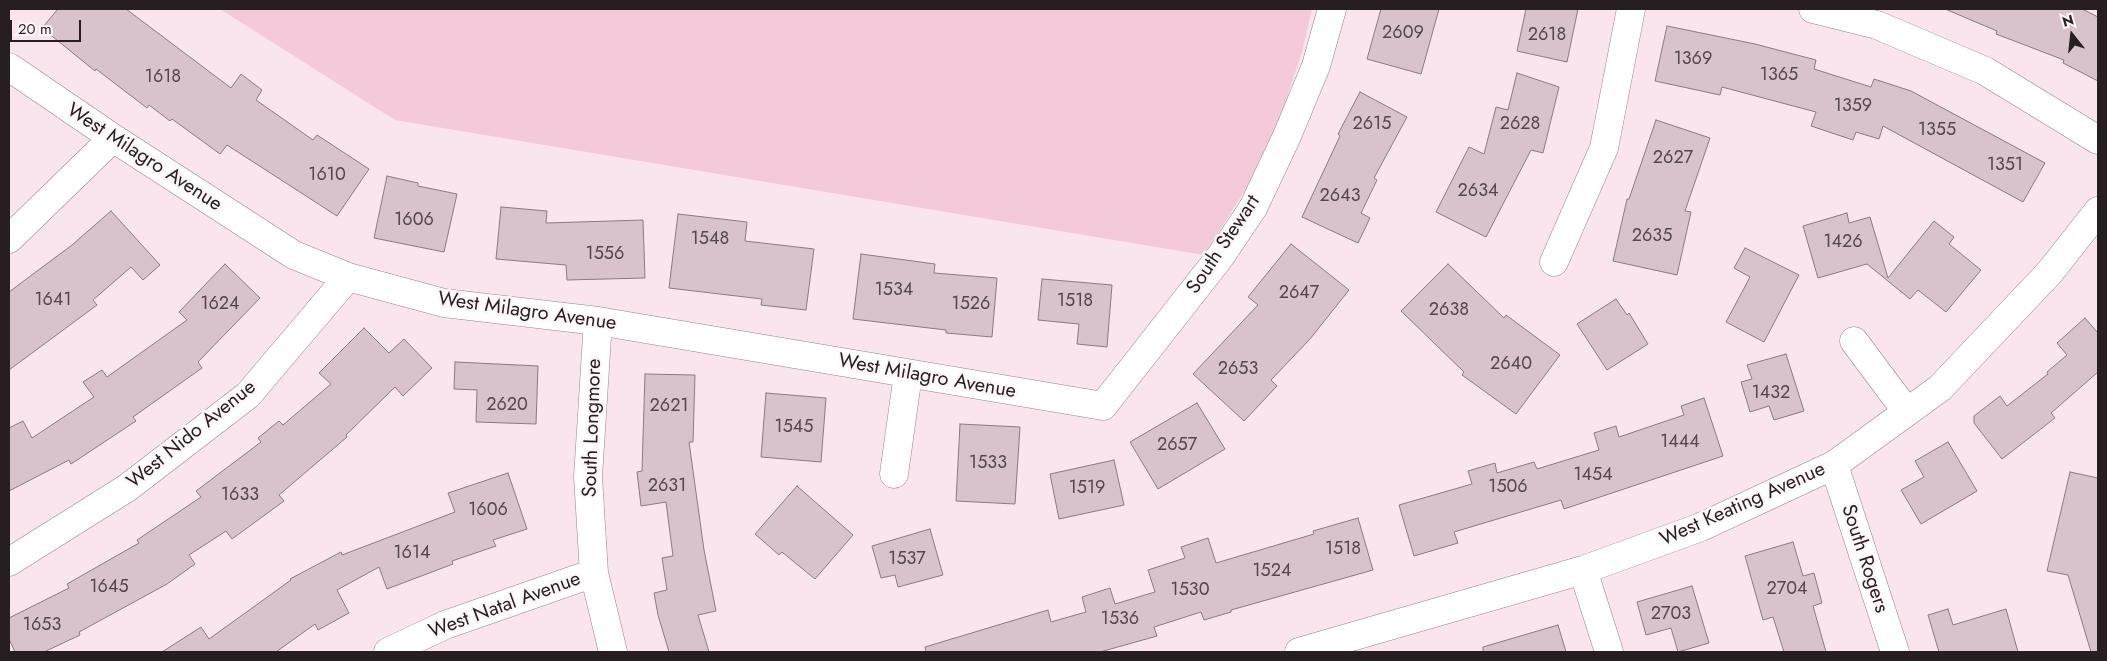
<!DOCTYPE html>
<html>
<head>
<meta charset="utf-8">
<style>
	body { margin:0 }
	#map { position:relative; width:2107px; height:661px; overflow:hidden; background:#fae4ed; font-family:Jost,sans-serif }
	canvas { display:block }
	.frame { position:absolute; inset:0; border:10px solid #261e21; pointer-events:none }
	.north { position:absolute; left:2047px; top:10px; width:50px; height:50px; -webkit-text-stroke:4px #fff6f9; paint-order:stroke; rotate:344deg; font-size:14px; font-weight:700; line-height:20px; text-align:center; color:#261e21 }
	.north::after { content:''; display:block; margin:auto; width:18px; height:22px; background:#261e21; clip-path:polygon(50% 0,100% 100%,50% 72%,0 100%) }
	.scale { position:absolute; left:10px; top:20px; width:71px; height:22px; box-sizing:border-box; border:2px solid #261e21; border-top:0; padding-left:6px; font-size:15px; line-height:18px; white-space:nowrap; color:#261e21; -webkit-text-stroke:4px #fff6f9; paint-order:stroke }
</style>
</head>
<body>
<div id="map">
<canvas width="2107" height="661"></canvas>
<div class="frame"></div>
<div class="north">N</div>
<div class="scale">20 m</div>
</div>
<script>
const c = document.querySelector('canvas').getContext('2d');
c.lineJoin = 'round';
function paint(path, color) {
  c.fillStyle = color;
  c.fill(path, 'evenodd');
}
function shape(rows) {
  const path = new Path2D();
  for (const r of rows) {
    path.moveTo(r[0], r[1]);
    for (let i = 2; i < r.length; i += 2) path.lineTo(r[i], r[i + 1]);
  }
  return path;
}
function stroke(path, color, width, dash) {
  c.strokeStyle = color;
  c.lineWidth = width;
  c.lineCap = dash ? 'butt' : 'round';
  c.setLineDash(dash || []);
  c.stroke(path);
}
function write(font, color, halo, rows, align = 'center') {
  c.font = font + ' Jost,sans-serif';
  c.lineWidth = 5;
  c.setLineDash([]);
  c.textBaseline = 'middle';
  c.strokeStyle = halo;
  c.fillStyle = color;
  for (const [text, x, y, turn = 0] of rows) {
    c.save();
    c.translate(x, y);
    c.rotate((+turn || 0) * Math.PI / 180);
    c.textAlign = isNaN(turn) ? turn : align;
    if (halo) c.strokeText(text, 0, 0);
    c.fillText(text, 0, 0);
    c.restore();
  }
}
const green = shape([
	[220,9,1312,9,1302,52,1281,115,1247,187,1204,255,395,120]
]);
const building = shape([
	[58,9,126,9,231,88,241,74,262,90,256,100,313,140,317,135,369,169,337,216,227,145,220,154,172,119,170,121,149,105,147,108,96,69,95,71,42,28,58,9],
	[1381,9,1439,9,1421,74,1367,59,1381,9],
	[1526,9,1578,9,1567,62,1517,51,1526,9],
	[1945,9,2082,9,2098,17,2098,81,2063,63,2064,60,1996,34,1997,31,1945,9],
	[1667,26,1755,44,1816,60,1814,69,1871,87,1874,79,1911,91,2045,163,2023,202,1883,126,1879,139,1856,132,1853,140,1811,126,1816,112,1722,87,1720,95,1655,81,1667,26],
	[1517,73,1559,87,1543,153,1531,150,1486,237,1436,212,1469,147,1484,154,1496,107,1508,110,1517,73],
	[1360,92,1407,117,1374,178,1377,180,1361,213,1370,218,1358,243,1302,217,1340,136,1338,134,1360,92],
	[1656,120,1710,138,1685,211,1691,212,1677,275,1613,261,1627,199,1629,199,1656,120],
	[387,176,418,183,418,186,457,194,444,252,374,238,387,176],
	[501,207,547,211,546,223,643,220,645,278,567,280,566,265,496,259,501,207],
	[111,211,160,265,143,280,131,267,93,300,97,305,9,370,9,292,72,245,111,211],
	[1847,213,1849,223,1870,217,1888,278,1934,221,1954,237,1949,244,1981,270,1946,312,1918,290,1910,299,1867,264,1818,278,1803,226,1847,213],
	[678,214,747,222,745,241,814,249,806,310,761,305,762,299,669,288,678,214],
	[1291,244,1349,290,1310,339,1271,380,1277,386,1244,421,1193,374,1258,305,1248,297,1291,244],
	[1745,248,1799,275,1764,342,1726,322,1750,277,1734,268,1745,248],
	[861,254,935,264,934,273,997,278,992,337,946,333,946,330,853,319,861,254],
	[225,264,260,298,198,362,202,368,133,417,136,421,71,464,69,460,9,491,9,428,23,421,32,438,94,397,83,382,102,370,107,377,187,320,179,312,225,264],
	[1448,264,1504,318,1506,315,1560,355,1516,414,1462,375,1464,372,1401,311,1448,264],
	[1042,279,1112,285,1107,347,1077,344,1079,324,1038,320,1042,279],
	[1616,299,1627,315,1629,313,1648,344,1607,370,1577,324,1616,299],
	[2085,318,2098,333,2098,372,2051,413,2055,418,2002,459,1974,423,1974,416,2000,396,2007,406,2048,374,2047,372,2067,355,2057,343,2085,318],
	[364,328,389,353,404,339,432,368,403,396,395,387,346,435,347,437,279,495,284,501,232,539,226,531,189,555,195,564,167,584,79,632,80,635,44,652,15,652,9,639,9,618,69,588,67,584,139,543,137,540,201,497,196,491,261,442,258,438,279,421,283,425,331,384,319,373,364,328],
	[1786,354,1804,411,1774,420,1769,406,1750,412,1741,382,1752,379,1747,365,1786,354],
	[455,362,538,366,536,424,476,422,477,390,454,389,455,362],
	[645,374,695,375,693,442,689,442,704,550,716,611,698,615,709,652,669,652,658,615,654,593,667,590,662,558,673,556,666,502,641,506,637,472,642,471,645,374],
	[766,393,826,398,821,462,761,457,766,393],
	[1704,398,1723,456,1564,509,1561,500,1454,532,1458,543,1414,556,1399,505,1472,484,1468,471,1495,463,1497,473,1534,462,1537,469,1599,450,1594,433,1616,426,1619,437,1684,415,1681,406,1704,398],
	[1197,403,1225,449,1158,489,1130,442,1197,403],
	[960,424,1020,427,1015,504,956,501,960,424],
	[1948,442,1977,491,1921,524,1901,490,1924,477,1915,461,1948,442],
	[1114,460,1124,505,1059,519,1050,474,1114,460],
	[2070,472,2098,478,2098,652,2091,652,2068,575,2047,571,2070,472],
	[508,473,527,529,493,540,496,546,452,561,453,564,387,589,379,567,337,590,349,613,318,630,315,624,276,652,162,652,201,627,209,639,291,580,290,579,341,552,342,555,455,512,448,493,508,473],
	[797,486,853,535,815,579,782,552,779,555,755,534,797,486],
	[1358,518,1373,570,1231,610,1231,612,1204,620,1201,612,1154,627,1157,636,1100,652,926,652,925,647,1048,610,1051,622,1086,612,1082,597,1110,588,1115,604,1155,592,1148,570,1185,558,1181,547,1208,538,1216,563,1314,534,1313,531,1358,518],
	[930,529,943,575,898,587,895,575,881,578,872,546,930,529],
	[1793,542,1803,576,1814,573,1822,603,1813,606,1826,652,1784,652,1773,617,1763,620,1745,556,1793,542],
	[1692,586,1709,643,1678,652,1671,628,1646,635,1637,602,1692,586],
	[1948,609,1953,625,2006,609,2018,652,1939,652,1928,615,1948,609],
	[1558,625,1566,652,1483,652,1483,647,1558,625]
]);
const minor = shape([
	[1813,9,1877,25,1985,71,2098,140],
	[9,67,113,138,294,255,348,277,444,303,598,321,1103,406,1220,257,1253,208,1287,136,1316,66,1332,9],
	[9,239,113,138],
	[1554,262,1604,148,1631,9],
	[598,321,588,477,594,573,613,652],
	[1854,341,1907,412],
	[1834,465,1895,652],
	[894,474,908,374],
	[9,562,127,488,248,395,348,277],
	[1583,570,1609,652],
	[388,652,445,625,594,573],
	[1299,652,1583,570,1701,527,1834,465,1940,388,2050,272,2098,211]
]);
const numberNames = [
	["2609",1403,34],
	["2618",1547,36],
	["1369",1693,60],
	["1365",1779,76],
	["1618",163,78],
	["1359",1853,107],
	["2615",1372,125],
	["2628",1520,125],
	["1355",1937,131],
	["2627",1673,159],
	["1351",2005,166],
	["1610",327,176],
	["2634",1478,192],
	["2643",1340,197],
	["1606",414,221],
	["2635",1652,237],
	["1548",710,240],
	["1426",1843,243],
	["1556",605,255],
	["1534",894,291],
	["2647",1299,294],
	["1641",53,301],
	["1518",1075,302],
	["1624",220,305],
	["1526",971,305],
	["2638",1449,311],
	["2640",1511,365],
	["2653",1238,370],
	["1432",1771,394],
	["2620",507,406],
	["2621",669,407],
	["1545",794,428],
	["1444",1680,443],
	["2657",1177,446],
	["1533",988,464],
	["1454",1593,476],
	["2631",667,487],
	["1506",1508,488],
	["1519",1087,489],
	["1633",240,496],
	["1606",488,511],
	["1518",1343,550],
	["1614",412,554],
	["1537",907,560],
	["1524",1272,572],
	["1645",109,588],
	["2704",1787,590],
	["1530",1190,591],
	["2703",1671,615],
	["1536",1120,620],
	["1653",42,626]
];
const streetNames = [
	["West Milagro Avenue",144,158,33],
	["South Stewart",1224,245,-56],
	["West Milagro Avenue",527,312,8],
	["West Milagro Avenue",927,377,10],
	["South Longmore",593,428,-88],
	["West Nido Avenue",192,435,-39],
	["West Keating Avenue",1743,505,-24],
	["South Rogers",1864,559,72],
	["West Natal Avenue",505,606,-20]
];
paint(green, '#f4cadb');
paint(building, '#d8c3cc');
stroke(building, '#8c7981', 1);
stroke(minor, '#97848c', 29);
stroke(minor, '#fff', 28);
write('18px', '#52474c', null, numberNames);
write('20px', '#261e21', '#fff6f9', streetNames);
</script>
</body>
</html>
